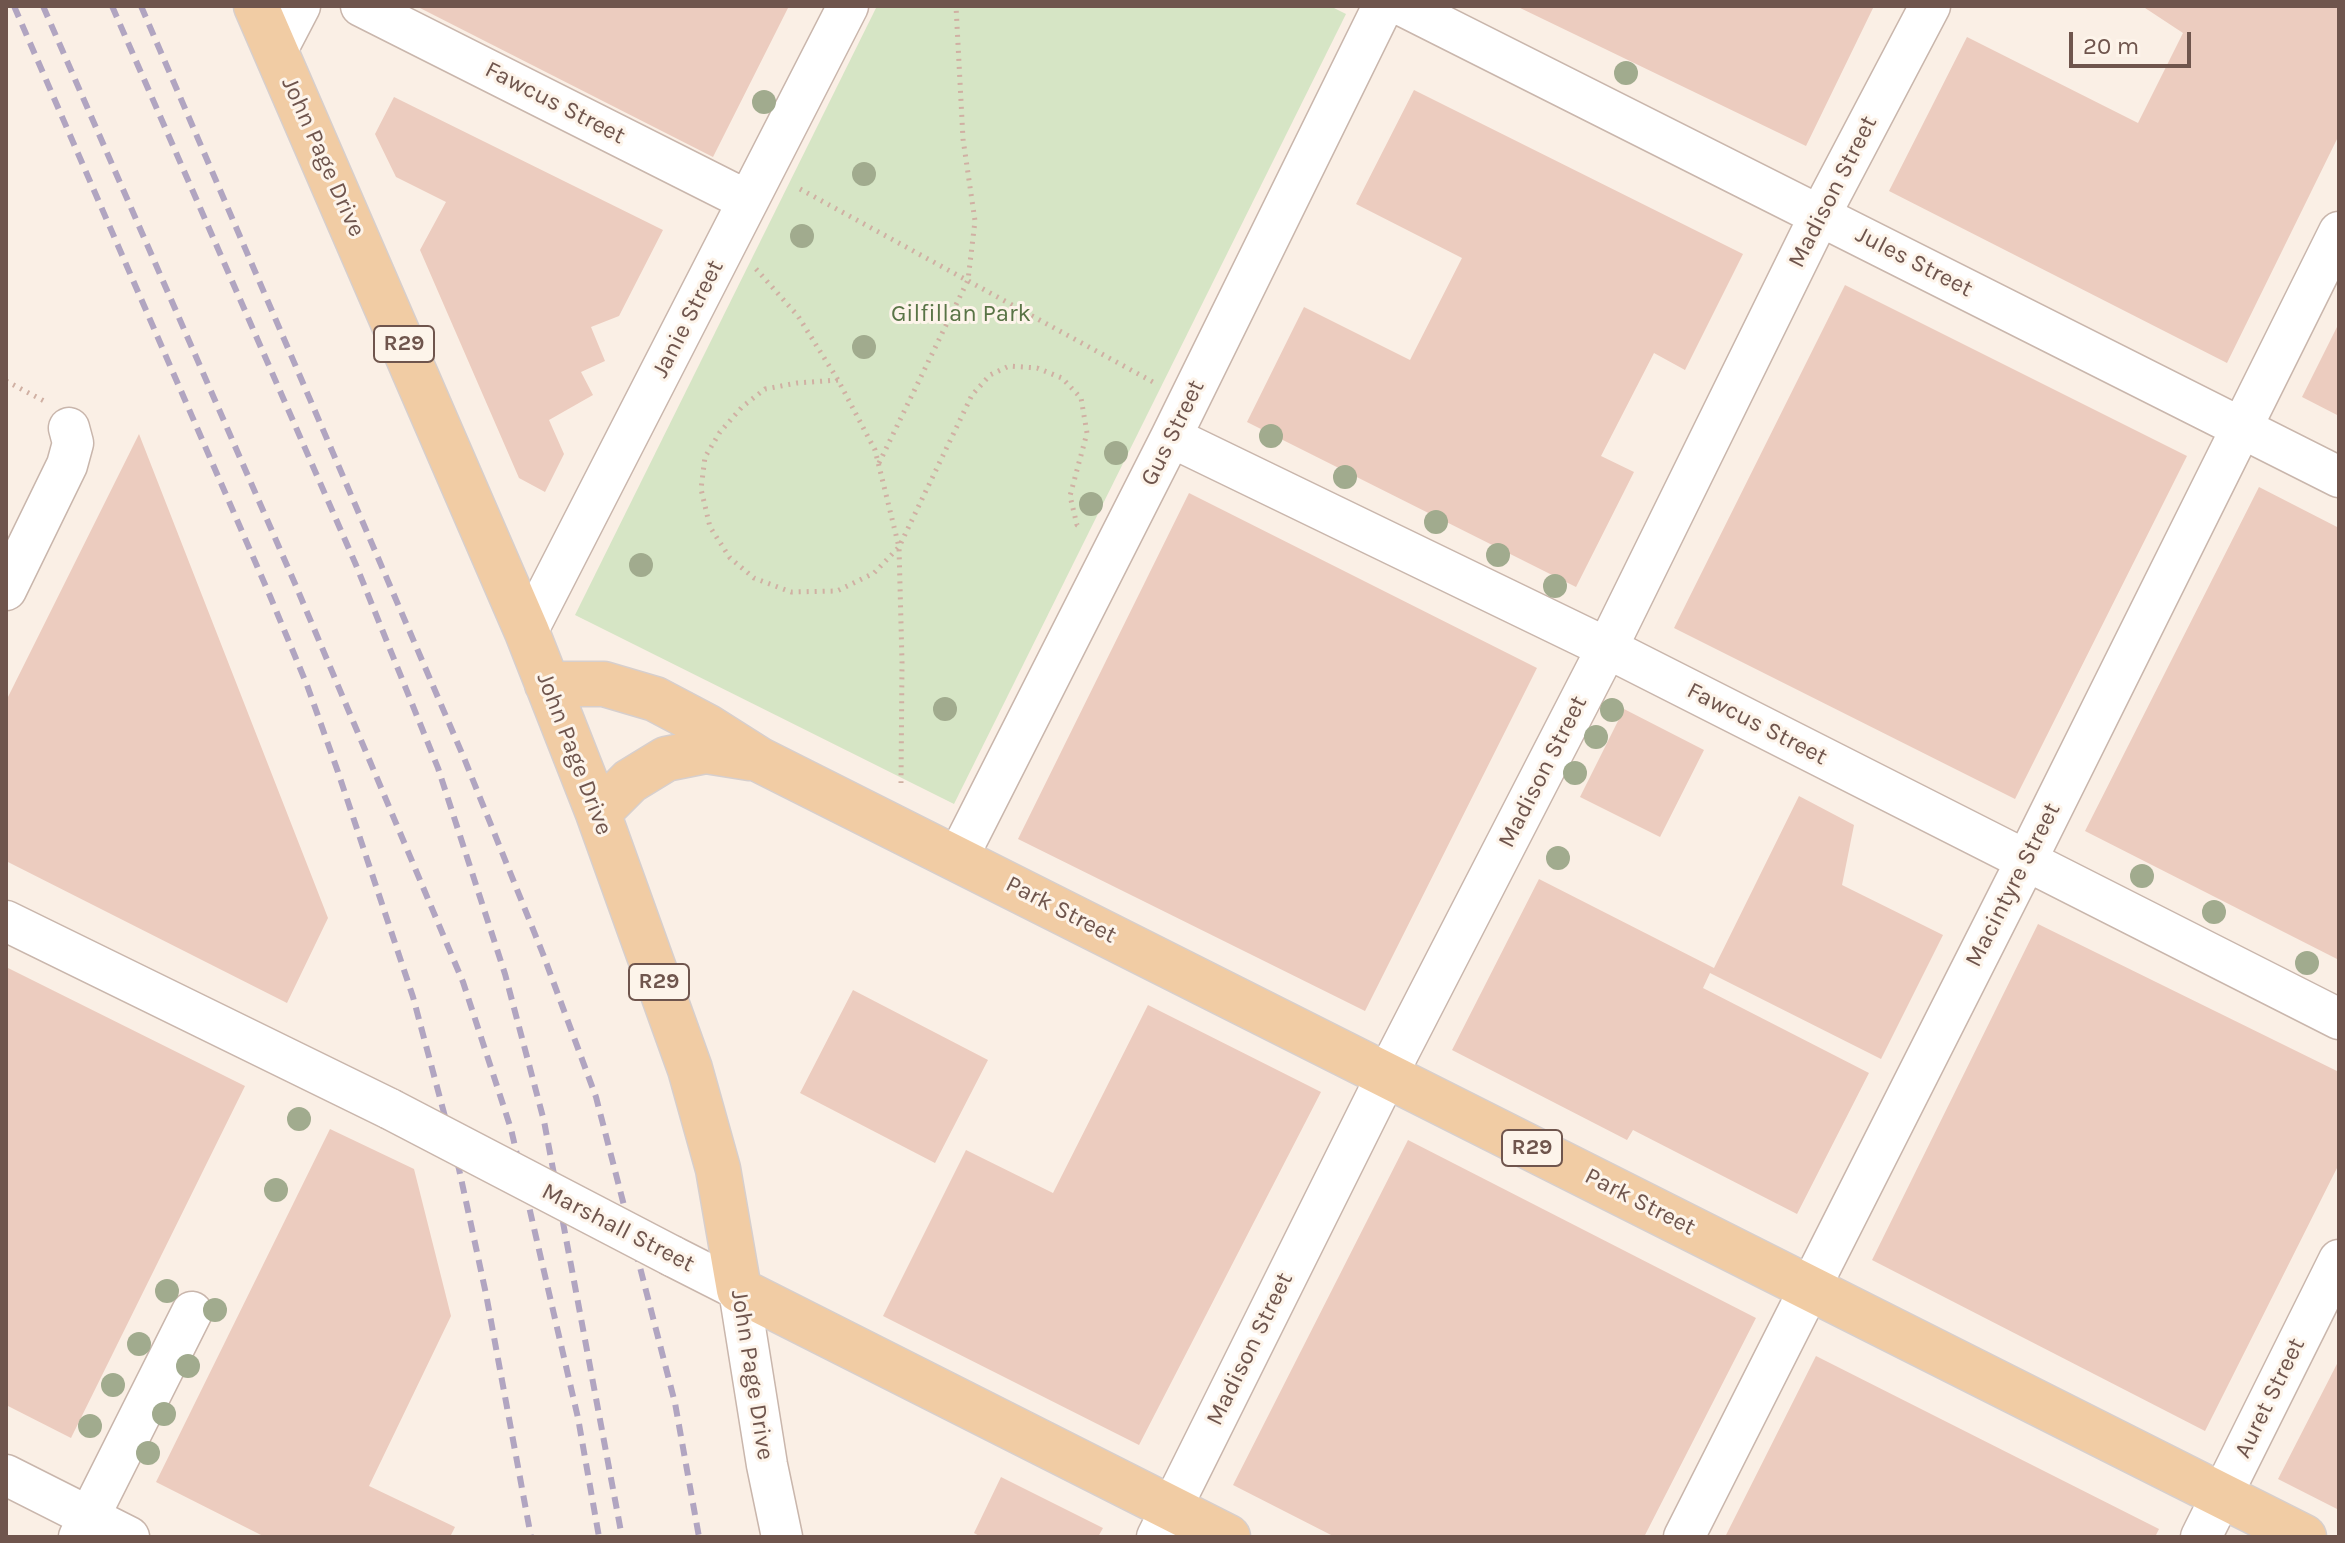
<!DOCTYPE html>
<html>
<head>
<meta charset="utf-8">
<style>
	body { margin:0 }
	#map { position:relative; width:2345px; height:1543px; overflow:hidden; background:#faefe5; font-family:Karla,sans-serif }
	canvas { display:block }
	.frame { position:absolute; inset:0; border:8px solid #6f554d; pointer-events:none }
	.scale { position:absolute; left:2069px; top:32px; width:122px; height:36px; box-sizing:border-box; border:4px solid #6f554d; border-top:0; padding-left:10px; font-size:24px; line-height:28px; white-space:nowrap; color:#6f554d; -webkit-text-stroke:6px #fdf4ea; paint-order:stroke }
</style>
</head>
<body>
<div id="map">
<canvas width="2345" height="1543"></canvas>
<div class="frame"></div>
<div class="scale">20 m</div>
</div>
<script>
const c = document.querySelector('canvas').getContext('2d');
c.lineJoin = 'round';
function paint(path, color) {
  c.fillStyle = color;
  c.fill(path, 'evenodd');
}
function shape(rows) {
  const path = new Path2D();
  for (const r of rows) {
    path.moveTo(r[0], r[1]);
    for (let i = 2; i < r.length; i += 2) path.lineTo(r[i], r[i + 1]);
  }
  return path;
}
function stroke(path, color, width, dash) {
  c.strokeStyle = color;
  c.lineWidth = width;
  c.lineCap = dash ? 'butt' : 'round';
  c.setLineDash(dash || []);
  c.stroke(path);
}
function write(font, color, halo, rows, align = 'center') {
  c.font = font + ' Karla,sans-serif';
  c.lineWidth = 6;
  c.setLineDash([]);
  c.textBaseline = 'middle';
  c.strokeStyle = halo;
  c.fillStyle = color;
  for (const [text, x, y, turn = 0] of rows) {
    c.save();
    c.translate(x, y);
    c.rotate((+turn || 0) * Math.PI / 180);
    c.textAlign = isNaN(turn) ? turn : align;
    if (halo) c.strokeText(text, 0, 0);
    c.fillText(text, 0, 0);
    c.restore();
  }
}
const green = shape([
	[877,6,1330,6,1346,14,954,804,575,615]
]);
const building = shape([
	[416,6,789,6,713,157],
	[1516,6,1874,6,1806,146],
	[2142,6,2339,6,2339,135,2227,363,1889,191,1967,37,2138,123,2183,33],
	[1414,90,1743,254,1685,370,1654,353,1601,456,1634,472,1576,587,1247,422,1304,307,1410,360,1462,258,1356,204],
	[394,97,663,230,619,316,591,327,605,361,581,372,593,395,549,420,564,454,545,492,519,478,420,250,446,202,396,177,375,134],
	[1845,285,2187,456,2015,799,1674,628],
	[2339,323,2339,416,2302,397],
	[139,434,328,918,287,1003,6,861,6,701],
	[2259,487,2339,528,2339,960,2085,831],
	[1189,493,1537,668,1365,1011,1018,839],
	[1624,709,1704,750,1660,837,1580,797],
	[1799,796,1854,825,1842,885,1943,935,1881,1059,1710,973,1703,988,1869,1073,1797,1214,1633,1130,1627,1140,1452,1050,1539,879,1714,968],
	[2038,924,2339,1072,2339,1164,2205,1431,1872,1260],
	[6,967,245,1086,71,1438,6,1405],
	[853,990,988,1060,935,1163,800,1093],
	[1148,1005,1321,1092,1139,1445,883,1316,966,1150,1053,1193],
	[330,1129,414,1169,451,1316,369,1486,455,1527,450,1537,265,1537,156,1482],
	[1408,1140,1756,1318,1644,1537,1335,1537,1233,1485],
	[1816,1356,2159,1529,2155,1537,1725,1537],
	[2339,1360,2339,1510,2278,1479],
	[1001,1477,1103,1528,1098,1537,981,1537,974,1533]
]);
const path = shape([
	[800,189,1153,382],
	[756,269,798,316,838,380,875,450,899,547,902,662,901,783],
	[838,380,797,383,765,389,742,407,720,432,705,457,701,489,710,527,730,558,754,578,791,592,837,591,874,573,899,547,972,395,990,375,1009,366,1037,368,1062,378,1081,398,1087,433,1070,496,1077,525,1080,527],
	[6,381,44,401],
	[879,463,968,280,975,221,963,139,956,6]
]);
const street = shape([
	[361,6,748,201],
	[1403,6,2339,477],
	[276,52,300,6],
	[1171,437,1607,648,2339,1019],
	[6,590,67,465,73,443,69,428],
	[527,632,848,6],
	[958,857,1171,437,1383,6],
	[6,921,390,1109],
	[672,1256,739,1290,767,1465,782,1537],
	[6,1475,129,1537],
	[79,1537,192,1312],
	[1157,1537,1387,1075,1607,648,1820,215,1930,6],
	[1684,1537,2026,861,2339,232],
	[2201,1537,2339,1260]
]);
const primary = shape([
	[256,6,527,632,598,813,690,1069,718,1169,739,1290,1228,1537],
	[547,684,604,684,655,699,708,727,760,760,2304,1537],
	[598,813,630,781,666,759,706,751,750,758]
]);
const rail = shape([
	[14,6,270,596,307,685,338,772,413,997,459,1169,486,1294,531,1537],
	[43,6,296,586,463,982,511,1129,578,1418,599,1537],
	[112,6,356,565,438,768,505,974,544,1121,622,1537],
	[141,6,464,758,543,954,596,1097,675,1403,699,1537]
]);
const streetBridge = shape([
	[390,1109,672,1256]
]);
const trees = [
	[1626,73],
	[764,102],
	[864,174],
	[802,236],
	[864,347],
	[1271,436],
	[1116,453],
	[1345,477],
	[1091,504],
	[1436,522],
	[1498,555],
	[641,565],
	[1555,586],
	[945,709],
	[1612,710],
	[1596,737],
	[1575,773],
	[1558,858],
	[2142,876],
	[2214,912],
	[2307,963],
	[299,1119],
	[276,1190],
	[167,1291],
	[215,1310],
	[139,1344],
	[188,1366],
	[113,1385],
	[164,1414],
	[90,1426],
	[148,1453]
];
const shields = [
	[404,344,60],
	[659,982,60],
	[1532,1148,60]
];
const shieldNames = [
	["R29",404,344],
	["R29",659,982],
	["R29",1532,1148]
];
const streetNames = [
	["Fawcus Street",555,103,27],
	["John Page Drive",323,157,66],
	["Madison Street",1833,192,-63],
	["Jules Street",1914,262,27],
	["Janie Street",688,319,-63],
	["Gus Street",1173,433,-64],
	["Fawcus Street",1757,724,27],
	["John Page Drive",574,754,69],
	["Madison Street",1543,772,-63],
	["Macintyre Street",2013,885,-63],
	["Park Street",1061,910,27],
	["Park Street",1640,1202,27],
	["Marshall Street",618,1228,27],
	["Madison Street",1250,1349,-64],
	["John Page Drive",752,1375,81],
	["Auret Street",2270,1398,-64]
];
const parkNames = [
	["Gilfillan Park",961,314]
];
paint(green, '#d6e5c5');
paint(building, '#ecccbf');
stroke(street, '#c9b6ac', 43);
stroke(primary, '#d7cfcd', 47);
stroke(path, '#d0b0a3', 5, [2, 6]);
stroke(street, '#fff', 40);
stroke(primary, '#f1cca4', 44);
stroke(rail, '#b1a5c1', 6, [12, 8]);
stroke(streetBridge, '#c9b6ac', 43, []);
stroke(streetBridge, '#fff', 40);
c.fillStyle = '#a1ab8e';
for (const [x, y] of trees) {
  c.beginPath();
  c.arc(x, y, 12, 0, 2 * Math.PI);
  c.fill();
}
for (const [x, y, w] of shields) {
  const box = new Path2D();
  box.roundRect(x - w / 2, y - 18, w, 36, 6);
  c.fillStyle = '#fdf4ea';
  c.fill(box);
  stroke(box, '#6f554d', 2);
}
write('bold 22px', '#6f554d', null, shieldNames);
write('24px', '#6f554d', '#fdf4ea', streetNames);
write('24px', '#597446', '#fdf4ea', parkNames);
</script>
</body>
</html>
